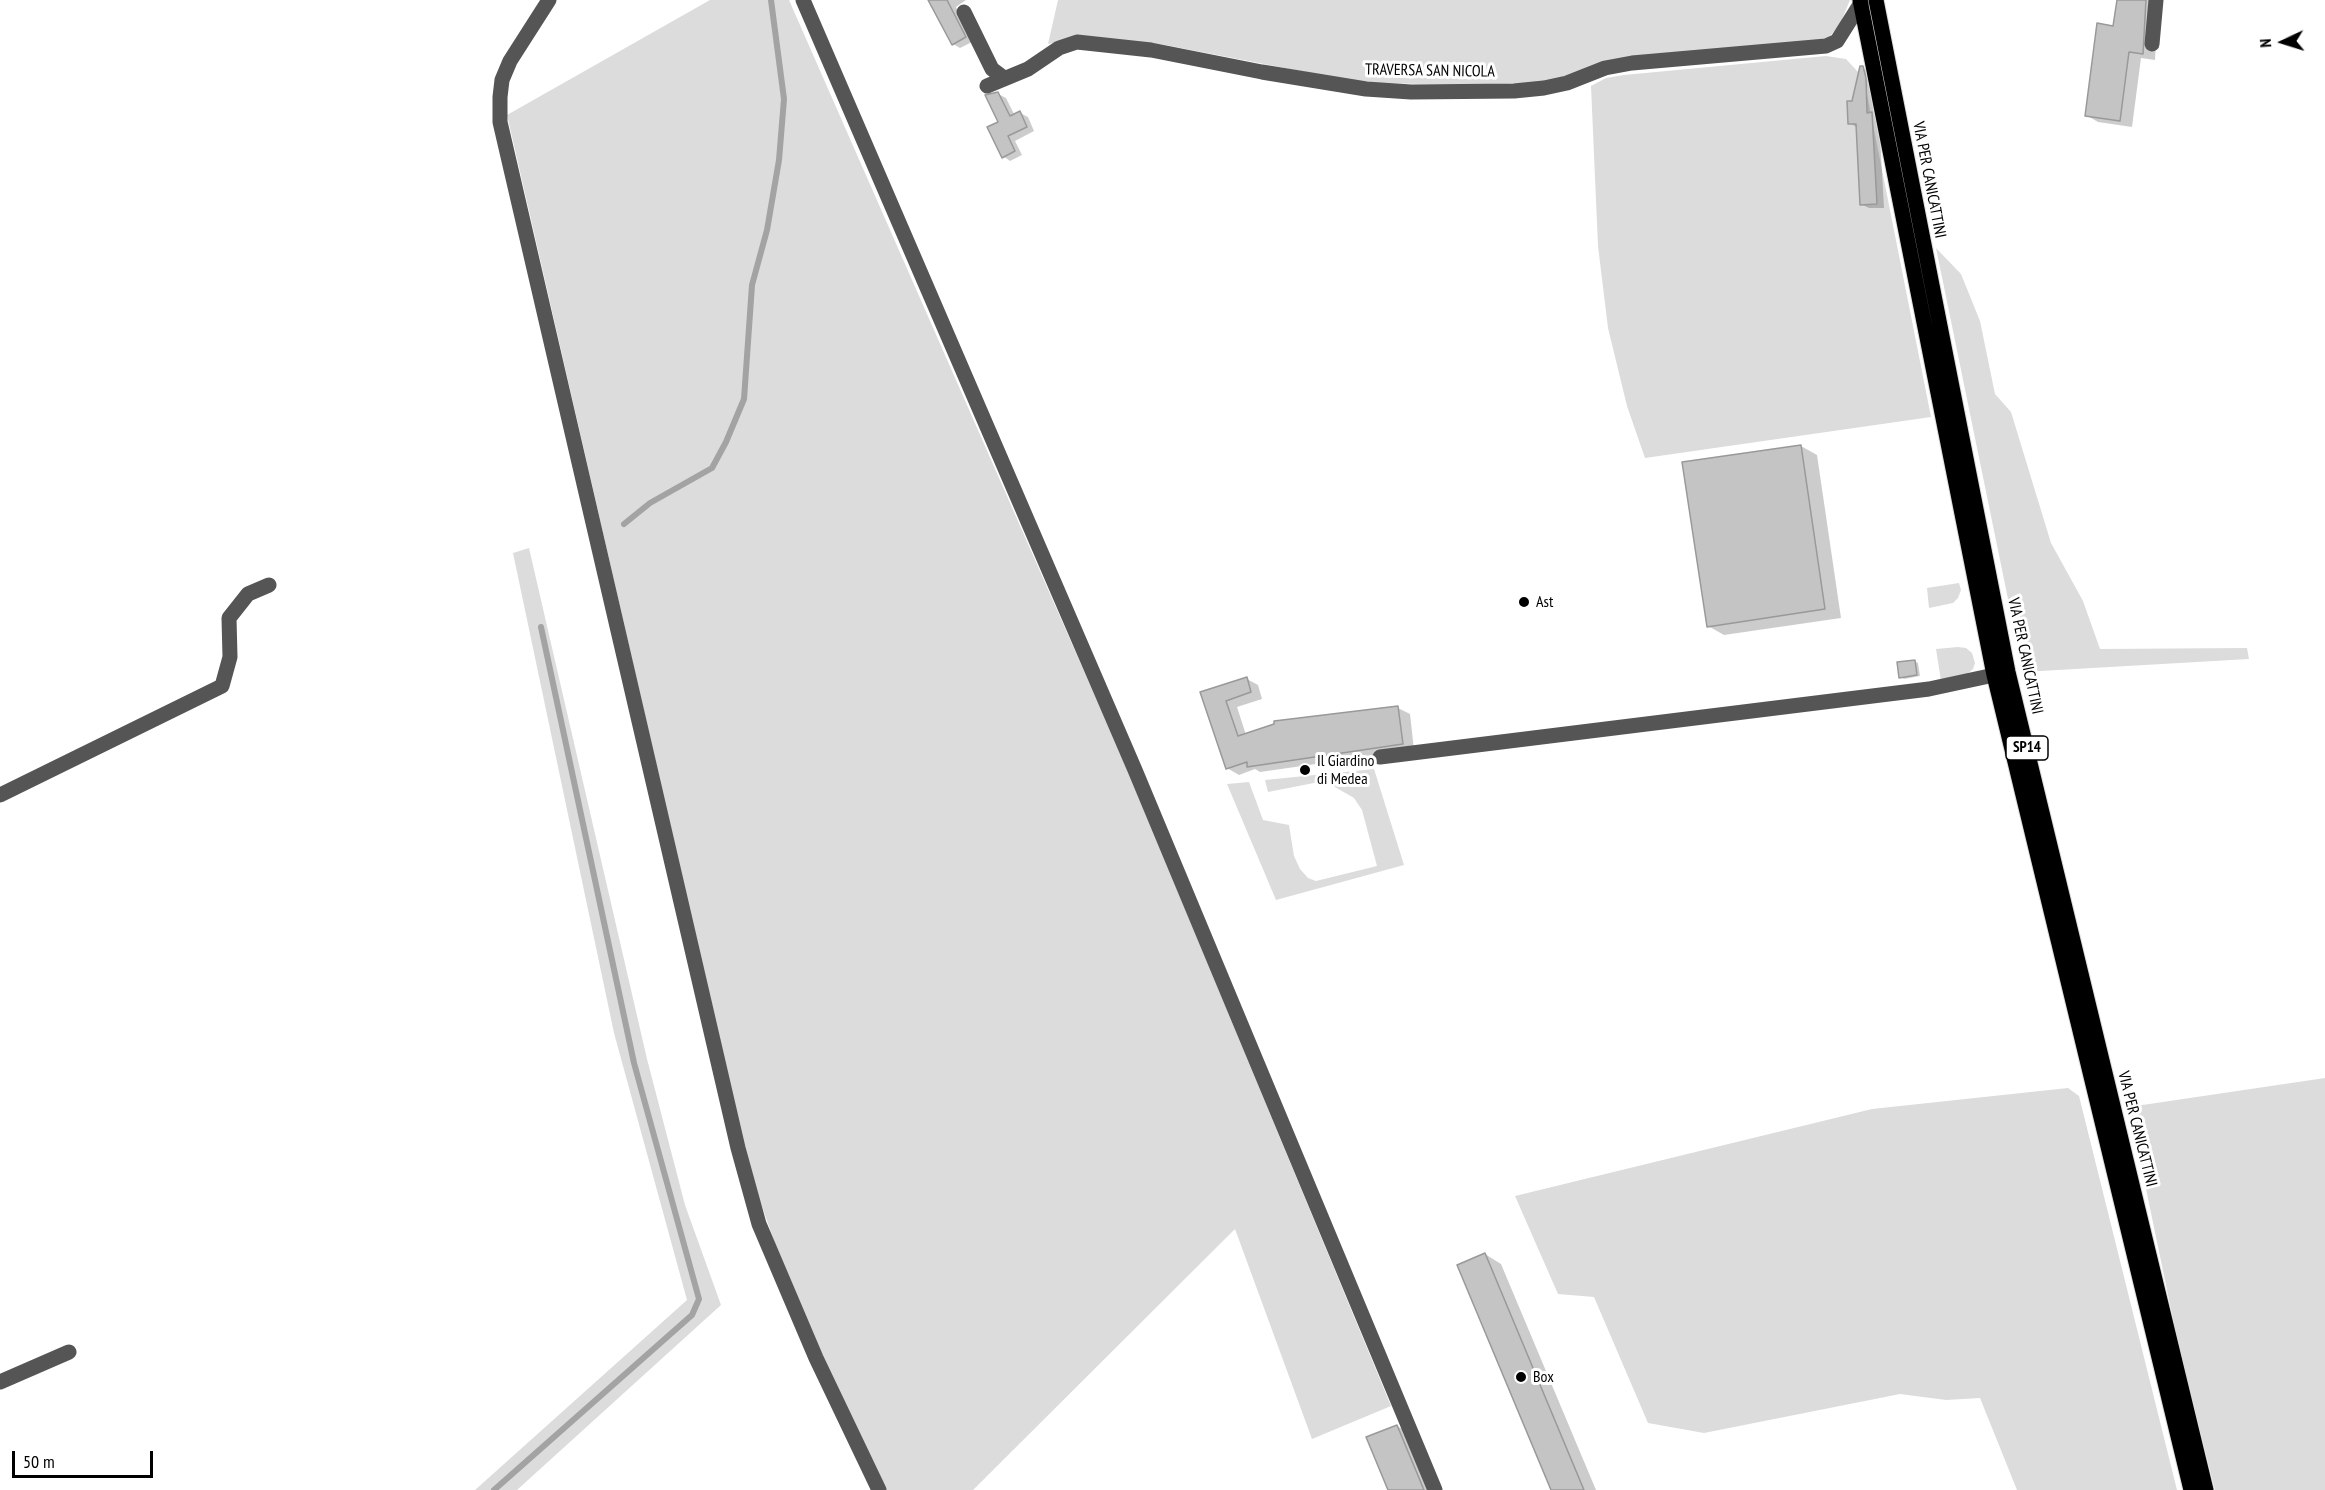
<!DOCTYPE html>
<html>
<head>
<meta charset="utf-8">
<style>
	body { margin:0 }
	#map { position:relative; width:2325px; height:1490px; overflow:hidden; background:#fff; font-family:"PT Sans Narrow",sans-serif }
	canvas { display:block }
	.north { position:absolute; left:2253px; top:12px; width:60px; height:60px; -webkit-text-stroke:4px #fff; paint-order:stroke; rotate:266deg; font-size:16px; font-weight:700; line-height:24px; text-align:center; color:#000 }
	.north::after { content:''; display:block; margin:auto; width:21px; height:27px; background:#000; clip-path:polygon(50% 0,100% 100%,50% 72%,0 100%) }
	.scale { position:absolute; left:12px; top:1451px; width:141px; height:27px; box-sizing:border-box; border:3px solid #000; border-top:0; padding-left:8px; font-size:18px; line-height:21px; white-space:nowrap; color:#000; -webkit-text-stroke:4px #fff; paint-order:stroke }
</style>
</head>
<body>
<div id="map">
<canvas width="2325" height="1490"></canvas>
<div class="north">N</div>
<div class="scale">50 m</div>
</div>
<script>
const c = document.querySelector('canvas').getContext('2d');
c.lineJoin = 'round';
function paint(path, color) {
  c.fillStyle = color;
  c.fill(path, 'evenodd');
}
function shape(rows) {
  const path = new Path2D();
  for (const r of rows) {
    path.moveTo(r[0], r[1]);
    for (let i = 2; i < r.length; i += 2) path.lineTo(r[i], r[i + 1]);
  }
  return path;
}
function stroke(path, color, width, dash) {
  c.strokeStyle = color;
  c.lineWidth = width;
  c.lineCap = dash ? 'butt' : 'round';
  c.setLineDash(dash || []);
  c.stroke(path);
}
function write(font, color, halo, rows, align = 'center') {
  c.font = font + ' "PT Sans Narrow",sans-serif';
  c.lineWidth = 6;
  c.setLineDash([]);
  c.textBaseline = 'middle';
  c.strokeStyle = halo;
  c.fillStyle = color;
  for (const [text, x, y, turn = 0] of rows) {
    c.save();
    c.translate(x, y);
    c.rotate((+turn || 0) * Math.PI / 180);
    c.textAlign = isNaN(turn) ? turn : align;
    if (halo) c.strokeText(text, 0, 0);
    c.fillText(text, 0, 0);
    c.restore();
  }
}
const green = shape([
	[710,0,789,0,1130,776,1391,1406,1312,1439,1235,1229,973,1490,885,1490,812,1340,784,1269,759,1198,744,1146,507,115],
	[1058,0,1850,0,1840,24,1830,36,1819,43,1571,76,1540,83,1469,85,1372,83,1347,80,1160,44,1084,36,1048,44],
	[1826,56,1846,59,1859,73,1866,89,1931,417,1645,458,1627,406,1608,328,1598,246,1591,86,1606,78,1624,75],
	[1936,248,1961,274,1980,321,1995,394,2011,412,2051,543,2083,601,2100,649,2247,648,2249,659,2023,672],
	[529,548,647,1059,685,1205,721,1305,517,1490,475,1490,687,1300,614,1033,513,553],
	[1959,583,1961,590,1958,598,1953,603,1929,608,1927,588],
	[1958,647,1966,648,1972,653,1975,663,1973,669,1966,675,1941,681,1936,649],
	[1374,769,1404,865,1276,900,1227,784,1249,782,1263,820,1289,825,1294,856,1300,869,1308,878,1316,881,1377,866,1362,810,1354,798,1328,783,1319,782,1268,792,1265,780],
	[2325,1078,2325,1490,2215,1490,2178,1343,2129,1107],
	[2068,1088,2079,1096,2177,1490,2017,1490,1980,1398,1946,1400,1900,1394,1704,1433,1648,1423,1594,1297,1558,1294,1515,1196,1872,1109]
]);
const shadow = shape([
	[930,0,966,0,956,7,972,42,960,48,953,44],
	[2118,0,2162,0,2158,6,2155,60,2141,58,2132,127,2098,122,2086,115,2115,27],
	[1863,68,1870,72,1874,115,1879,118,1884,208,1869,208,1861,204,1858,128,1850,123],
	[998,94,1006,98,1015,116,1020,113,1028,117,1034,131,1015,141,1022,155,1010,161,1003,156],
	[1801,446,1817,455,1841,618,1724,635,1708,626],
	[1914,661,1918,663,1920,676,1904,679,1901,677],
	[1247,679,1258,685,1262,699,1237,707,1246,735,1398,708,1410,714,1414,750,1260,772,1255,769,1239,775,1227,768,1202,692],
	[1485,1254,1501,1264,1596,1490,1552,1490],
	[1397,1426,1409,1433,1432,1490,1389,1490]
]);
const stream = shape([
	[624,524,650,503,712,468,726,442,744,399,752,285,767,230,779,160,784,99,771,0],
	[494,1490,692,1315,699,1299,634,1063,541,627]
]);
const building = shape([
	[928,0,947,0,966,37,952,45,928,0],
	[2117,0,2146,0,2143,54,2129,52,2120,121,2085,116,2097,23,2113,26,2117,0],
	[1860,66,1863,66,1866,78,1867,113,1872,112,1877,204,1860,205,1856,124,1848,124,1847,101,1852,101,1860,66],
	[998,92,1010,116,1020,111,1027,127,1008,136,1015,151,1002,158,987,127,998,122,985,95,998,92],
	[1801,445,1825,609,1707,627,1682,462,1801,445],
	[1915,660,1917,675,1899,678,1897,662,1915,660],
	[1247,677,1251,692,1226,701,1238,736,1274,724,1274,721,1398,706,1403,744,1247,767,1247,762,1226,769,1200,692,1247,677],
	[1485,1253,1584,1490,1551,1490,1457,1265,1485,1253],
	[1397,1425,1424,1490,1388,1490,1366,1437,1397,1425]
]);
const minor = shape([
	[549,0,510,61,502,80,500,97,500,122,738,1148,759,1224,816,1358,879,1490],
	[803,0,1135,770,1435,1490],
	[964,12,992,69,1004,78],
	[2152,44,2156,0],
	[987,86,1028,69,1059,48,1077,42,1151,50,1262,72,1366,89,1411,92,1514,91,1544,88,1567,83,1605,68,1632,63,1826,46,1837,41,1861,3],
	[1380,757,1929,689,1994,675],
	[0,795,222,686,230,657,229,618,248,594,269,585],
	[0,1382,69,1352]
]);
const major = shape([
	[1860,0,1994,675,2191,1490],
	[1876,0,2008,672,2206,1490]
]);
const markers = [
	[1524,602,6,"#000"],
	[1305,770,6,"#000"],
	[1521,1377,6,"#000"]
];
const shields = [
	[2027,748,42]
];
const shieldNames = [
	["SP14",2027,748]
];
const streetNames = [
	["TRAVERSA SAN NICOLA",1430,71,1],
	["VIA PER CANICATTINI",1929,180,79],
	["VIA PER CANICATTINI",2025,656,78],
	["VIA PER CANICATTINI",2137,1129,76]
];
const poiNames = [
	["Ast",1536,602],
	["Il Giardino",1317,761],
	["di Medea",1317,779],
	["Box",1533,1377]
];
paint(green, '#dcdcdc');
paint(shadow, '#0003');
stroke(stream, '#a3a3a3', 6);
paint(building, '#c4c4c4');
stroke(building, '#999', 1.5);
stroke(major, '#dbdbdb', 17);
stroke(minor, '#555', 15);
stroke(major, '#000', 15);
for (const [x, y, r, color] of markers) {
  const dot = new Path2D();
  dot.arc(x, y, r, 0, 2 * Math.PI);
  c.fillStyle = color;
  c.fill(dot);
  stroke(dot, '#fff', 2);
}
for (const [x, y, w] of shields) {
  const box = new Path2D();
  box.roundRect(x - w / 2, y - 12, w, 24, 4.5);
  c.fillStyle = '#fff';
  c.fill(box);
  stroke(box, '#000', 1.5);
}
write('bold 15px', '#000', null, shieldNames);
write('16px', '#000', '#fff', streetNames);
write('16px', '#000', '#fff', poiNames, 'left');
</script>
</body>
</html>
